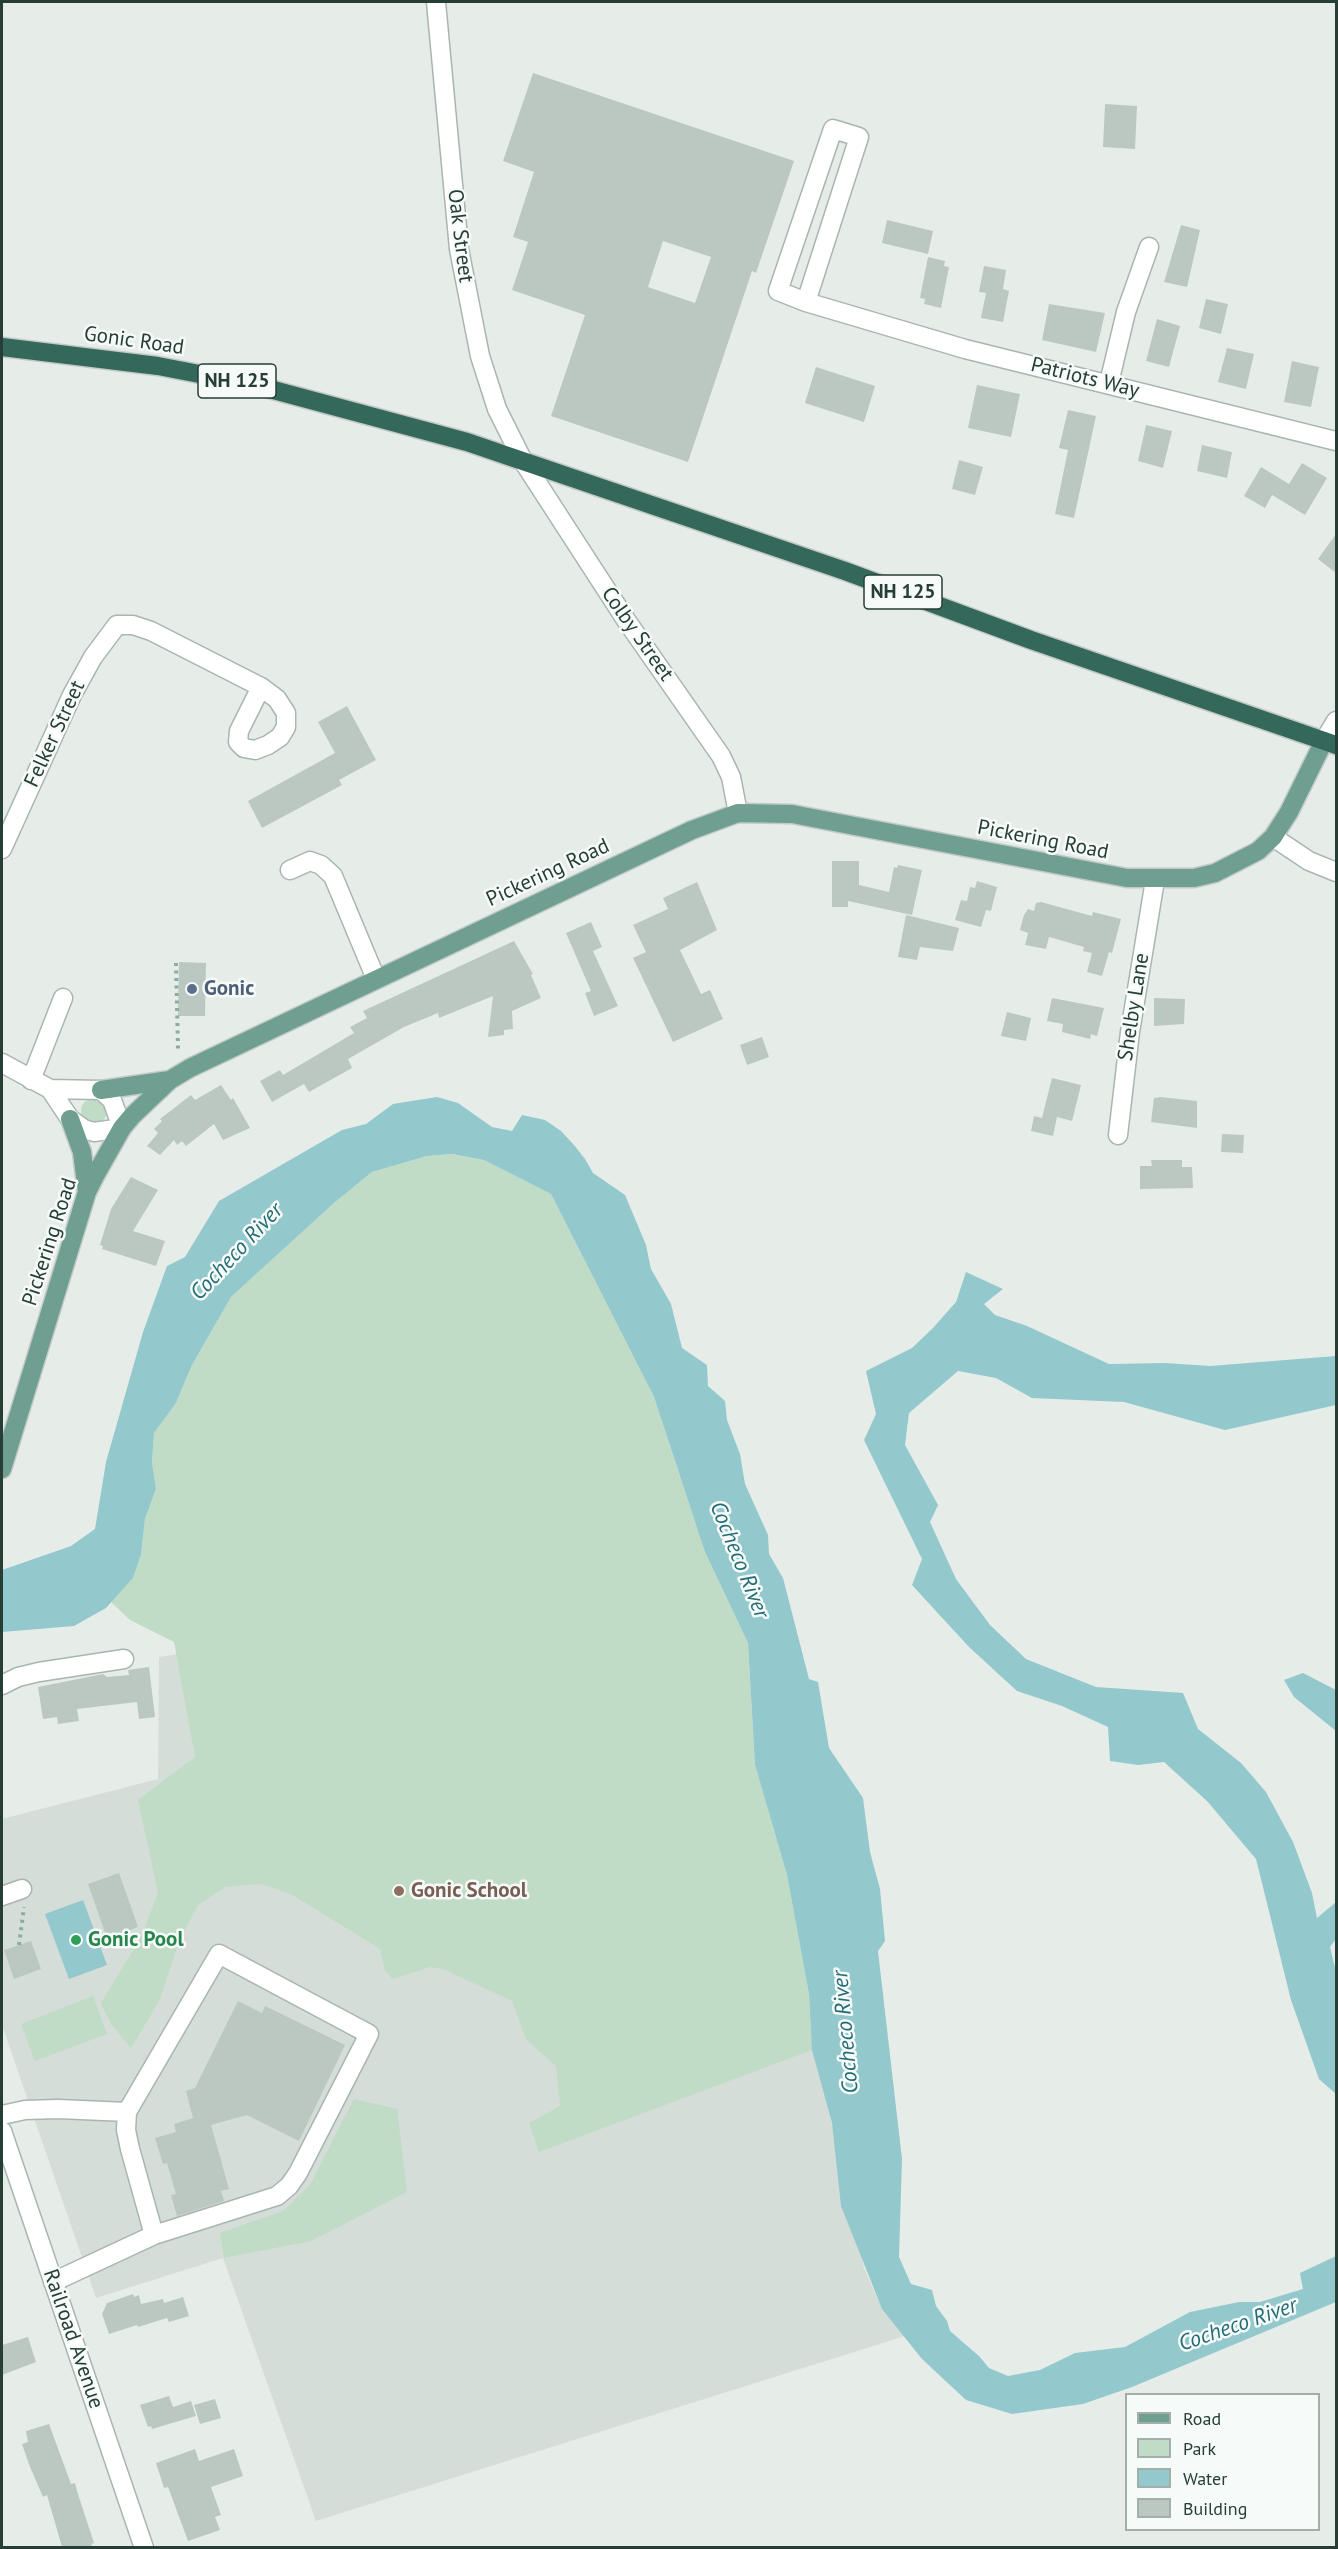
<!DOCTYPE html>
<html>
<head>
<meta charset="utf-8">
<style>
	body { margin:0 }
	#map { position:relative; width:1338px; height:2549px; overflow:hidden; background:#e6ede9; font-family:"PT Sans",sans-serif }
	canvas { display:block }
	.frame { position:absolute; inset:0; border:3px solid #263e36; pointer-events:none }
	.legend { position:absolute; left:1125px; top:2393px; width:195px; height:138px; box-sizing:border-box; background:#f6faf8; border:2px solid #a3afaa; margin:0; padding:8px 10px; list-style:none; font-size:18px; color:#263e36 }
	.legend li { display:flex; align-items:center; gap:12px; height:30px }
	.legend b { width:30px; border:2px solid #a3afaa }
</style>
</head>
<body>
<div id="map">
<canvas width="1338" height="2549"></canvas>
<div class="frame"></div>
<ul class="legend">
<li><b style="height:8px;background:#6e9f90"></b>Road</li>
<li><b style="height:16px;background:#c1dcc6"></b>Park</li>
<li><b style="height:16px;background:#93c8cd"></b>Water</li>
<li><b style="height:16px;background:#bbc8c2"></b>Building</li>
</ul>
</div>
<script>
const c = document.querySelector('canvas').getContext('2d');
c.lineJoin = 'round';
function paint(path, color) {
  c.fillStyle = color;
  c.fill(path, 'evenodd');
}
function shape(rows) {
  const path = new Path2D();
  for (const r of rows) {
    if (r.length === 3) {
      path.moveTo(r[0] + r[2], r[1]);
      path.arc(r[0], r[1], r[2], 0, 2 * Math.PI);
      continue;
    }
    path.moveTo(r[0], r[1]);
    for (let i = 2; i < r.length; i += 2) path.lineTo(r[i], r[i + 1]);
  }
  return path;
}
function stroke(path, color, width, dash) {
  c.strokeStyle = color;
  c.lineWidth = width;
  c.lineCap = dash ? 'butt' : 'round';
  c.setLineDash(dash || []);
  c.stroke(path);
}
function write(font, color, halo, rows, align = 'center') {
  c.font = font + ' "PT Sans",sans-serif';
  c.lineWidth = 5;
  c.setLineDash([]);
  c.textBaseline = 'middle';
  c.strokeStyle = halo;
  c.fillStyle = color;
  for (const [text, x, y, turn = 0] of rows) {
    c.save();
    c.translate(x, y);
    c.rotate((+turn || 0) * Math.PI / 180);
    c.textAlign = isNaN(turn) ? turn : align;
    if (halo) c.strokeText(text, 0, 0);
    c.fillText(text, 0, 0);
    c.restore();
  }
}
const built = shape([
	[696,1514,864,2268,878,2300,905,2336,316,2521,223,2258,96,2298,2,2025,2,1819,158,1779,159,1657,215,1648]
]);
const green = shape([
	[94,1111,13],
	[452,1154,484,1160,551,1194,654,1397,705,1552,748,1643,755,1765,787,1875,809,1994,812,2050,539,2152,529,2123,560,2106,556,2066,526,2039,512,2001,443,1969,430,1967,393,1979,385,1971,380,1949,291,1894,261,1884,225,1887,198,1905,180,1939,159,2001,131,2048,111,2024,101,2003,141,1937,158,1893,138,1800,195,1757,174,1642,130,1620,111,1602,133,1578,141,1555,145,1519,156,1489,152,1462,154,1433,176,1403,192,1365,231,1297,334,1203,372,1172,427,1156],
	[93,1996,107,2034,35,2061,21,2024],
	[354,2099,397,2109,407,2192,311,2241,224,2258,220,2233,283,2211,310,2185]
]);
const water = shape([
	[437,1097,458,1103,492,1127,512,1131,522,1115,545,1120,561,1131,574,1145,585,1159,593,1173,625,1195,646,1245,651,1269,671,1304,682,1348,707,1365,708,1386,725,1401,727,1420,740,1454,745,1484,768,1535,769,1554,783,1578,809,1679,818,1682,829,1748,863,1798,870,1852,880,1889,885,1941,878,1951,902,2159,899,2257,911,2284,932,2290,936,2306,947,2321,950,2331,979,2356,989,2368,1008,2376,1040,2370,1075,2353,1125,2347,1190,2312,1239,2302,1260,2302,1303,2289,1300,2273,1336,2256,1336,2302,1132,2387,1083,2404,1012,2414,966,2400,922,2359,882,2309,841,2206,832,2123,812,2050,809,1994,787,1875,755,1765,748,1643,705,1552,654,1397,551,1194,484,1160,452,1154,427,1156,372,1172,334,1203,231,1297,192,1365,176,1403,154,1433,152,1462,156,1489,145,1519,141,1555,133,1578,106,1608,74,1626,2,1632,2,1570,71,1546,95,1529,106,1462,143,1332,167,1266,185,1257,219,1201,342,1130,366,1124,393,1104],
	[966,1272,1003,1289,984,1304,995,1315,1027,1326,1109,1364,1165,1363,1210,1366,1336,1356,1336,1405,1225,1430,1124,1402,1032,1398,996,1378,958,1371,909,1413,905,1445,938,1505,930,1522,956,1579,990,1625,1026,1659,1096,1687,1183,1693,1198,1729,1241,1763,1266,1792,1293,1842,1312,1893,1317,1918,1336,1902,1336,1939,1330,1947,1336,1972,1336,2094,1319,2079,1291,2000,1256,1859,1207,1801,1164,1762,1138,1765,1110,1761,1108,1727,1062,1706,1017,1691,969,1647,912,1585,922,1559,864,1440,876,1414,866,1371,912,1348,933,1328,956,1302],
	[1303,1673,1336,1690,1336,1731,1294,1697,1284,1680],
	[83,1900,107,1965,69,1979,45,1914]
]);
const building = shape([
	[533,73,794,161,756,273,752,271,688,462,551,416,585,315,512,290,528,242,513,237,534,172,503,161],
	[663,241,711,257,695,303,648,287],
	[1105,104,1137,106,1135,149,1103,147],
	[887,220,933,231,928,254,882,243],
	[1181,225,1200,230,1187,287,1164,282],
	[928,257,945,261,944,266,949,267,941,308,924,304,925,299,920,298],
	[984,266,1006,270,1003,289,1009,291,1003,322,981,318,986,293,979,292],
	[1206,299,1228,304,1221,334,1199,328],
	[1049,304,1105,313,1096,352,1042,340],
	[1157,319,1180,326,1169,367,1146,361],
	[1227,348,1254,354,1246,389,1218,382],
	[1292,361,1319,367,1311,407,1284,402],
	[816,367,875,386,864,422,805,403],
	[977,385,1020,394,1011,437,968,428],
	[1068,410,1096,416,1074,518,1055,514,1068,450,1059,448],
	[1146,425,1172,431,1163,468,1138,461],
	[1202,445,1232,452,1227,478,1197,471],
	[959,460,983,467,975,495,952,489],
	[1302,463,1327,478,1305,515,1272,495,1265,508,1244,496,1261,467,1289,484],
	[1336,534,1336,573,1318,559],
	[347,706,376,760,339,780,342,785,262,828,248,801,335,753,318,722],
	[832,861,859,861,859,885,889,892,894,867,897,868,898,865,922,870,912,915,848,901,848,907,832,907],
	[977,881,997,887,991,911,986,910,981,927,955,920,961,900,967,901,970,887,975,888],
	[697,882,717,930,680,950,701,994,710,990,723,1019,673,1042,633,958,646,952,633,925,668,909,663,898],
	[1041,902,1092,916,1093,912,1121,919,1112,953,1109,952,1102,976,1087,972,1092,953,1083,951,1084,947,1049,937,1046,949,1025,945,1028,933,1020,930,1024,915,1028,909,1034,911,1036,903],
	[906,915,959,928,953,951,920,947,917,960,898,957],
	[591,922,602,947,593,951,618,1006,594,1016,585,993,591,991,566,933],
	[514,941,533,974,531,975,541,998,512,1011,513,1029,504,1030,504,1035,488,1037,493,996,439,1018,438,1013,404,1027,348,1059,352,1068,309,1092,304,1084,272,1102,260,1081,280,1070,283,1075,354,1033,350,1027,367,1018,363,1011],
	[179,962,206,963,205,1016,178,1016],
	[1052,998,1104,1008,1097,1036,1091,1034,1090,1039,1062,1032,1063,1024,1047,1021],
	[1154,998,1185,999,1184,1024,1154,1026],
	[1007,1012,1031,1018,1026,1041,1001,1036],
	[762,1037,769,1057,747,1065,740,1045],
	[1052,1078,1081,1085,1072,1121,1057,1117,1053,1136,1031,1131,1034,1116,1042,1118],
	[221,1085,231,1100,233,1098,250,1128,223,1140,214,1124,186,1146,182,1141,177,1145,174,1140,160,1155,147,1146,158,1133,154,1129,162,1121,160,1119,191,1095,195,1100],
	[1161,1097,1197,1101,1197,1128,1151,1122,1154,1098],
	[1222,1134,1244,1135,1243,1153,1221,1152],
	[1151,1160,1182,1160,1182,1167,1192,1167,1193,1188,1140,1189,1140,1166,1152,1166],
	[131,1177,158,1190,133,1231,165,1241,156,1266,102,1249,103,1246,100,1245,111,1209],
	[149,1667,155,1717,139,1719,137,1702,77,1709,79,1721,58,1724,57,1717,43,1719,38,1687,103,1674,107,1677,129,1675,128,1670],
	[119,1873,138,1927,107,1938,88,1884],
	[31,1941,41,1969,14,1979,4,1950],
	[238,2001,262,2013,265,2006,345,2045,299,2141,247,2115,211,2125,229,2189,221,2191,224,2201,177,2216,171,2195,176,2194,167,2163,163,2164,155,2138,176,2132,174,2124,193,2118,186,2091,195,2088],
	[133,2294,134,2297,139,2295,141,2304,163,2299,164,2303,183,2297,189,2316,169,2322,167,2318,138,2327,137,2325,109,2334,102,2314,107,2303],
	[28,2337,36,2362,2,2375,2,2345],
	[169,2396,173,2407,191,2401,196,2416,152,2429,151,2426,148,2427,140,2405],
	[215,2399,221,2418,200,2424,194,2405],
	[49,2424,71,2484,75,2483,77,2491,94,2543,91,2544,93,2547,62,2547,47,2495,43,2497,30,2467,22,2444,28,2442,26,2431],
	[195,2449,199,2461,234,2449,243,2476,211,2487,221,2515,215,2517,220,2530,188,2541,168,2487,164,2488,156,2463]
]);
const path = shape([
	[176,963,178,1049],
	[19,1945,24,1907]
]);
const minor = shape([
	[436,2,459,249,480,356,497,409,523,461,626,620,721,756,731,777,738,813],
	[806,302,859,137,833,129,778,291,806,302,965,349,1336,441],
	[1109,383,1126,312,1149,247],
	[1324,741,1336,721],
	[1273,837,1309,861,1336,872],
	[2,849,72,695,93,657,117,625,133,625,151,631,261,687,277,699,286,713,286,727,280,737,268,745,255,750,244,748,238,742,239,731,261,687],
	[290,870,310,861,321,865,333,876,376,979],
	[2,1063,50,1089,101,1090,112,1100,122,1128,94,1132,84,1129,70,1119,50,1089],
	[31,1080,63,998],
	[1118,1135,1130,1032,1155,880],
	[2,1685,18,1677,39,1672,124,1659],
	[2,1896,22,1889],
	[2,2115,25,2110,58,2109,127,2112],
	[2,2131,144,2548],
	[53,2282,154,2235,277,2196,289,2186,298,2173,369,2034,219,1954,127,2112,126,2130,130,2149,154,2235]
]);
const major = shape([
	[101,1090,170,1080],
	[70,1119,82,1152,87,1192],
	[2,1469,87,1192,96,1174,122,1128,132,1116,170,1080,190,1068,692,830,738,813,792,814,1127,878,1194,878,1215,873,1258,851,1273,837,1289,812,1324,741]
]);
const highway = shape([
	[2,347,158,366,251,384,467,442,845,571,1031,640,1336,745]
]);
const markers = [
	[192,989,6,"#5c6f8a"],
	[399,1891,6,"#8d6e63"],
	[76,1940,6,"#2e9e5b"]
];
const shields = [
	[237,381,78],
	[903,592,78]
];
const shieldNames = [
	["NH 125",237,381],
	["NH 125",903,592]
];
const streetNames = [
	["Oak Street",460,236,83],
	["Gonic Road",134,341,8],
	["Patriots Way",1085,378,14],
	["Colby Street",637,634,55],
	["Felker Street",55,734,-65],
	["Pickering Road",1043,840,11],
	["Pickering Road",548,873,-25],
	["Shelby Lane",1134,1007,-81],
	["Pickering Road",50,1242,-72],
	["Railroad Avenue",73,2339,71]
];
const serviceNames = [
	["Gonic",204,989]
];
const educationNames = [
	["Gonic School",411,1891]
];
const leisureNames = [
	["Gonic Pool",88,1940]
];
const waterNames = [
	["Cocheco River",237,1252,-47],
	["Cocheco River",739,1560,68],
	["Cocheco River",846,2032,-95],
	["Cocheco River",1238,2325,-19]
];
paint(built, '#d4ddd8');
paint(green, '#c1dcc6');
paint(water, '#93c8cd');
paint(building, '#bbc8c2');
stroke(minor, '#a9b5b0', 21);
stroke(major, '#c2c9c7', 21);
stroke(highway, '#c2c9c7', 21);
stroke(path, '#89aea0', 4, [3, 4.5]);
stroke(minor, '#fff', 18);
stroke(major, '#6e9f90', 18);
stroke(highway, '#34685a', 18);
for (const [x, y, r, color] of markers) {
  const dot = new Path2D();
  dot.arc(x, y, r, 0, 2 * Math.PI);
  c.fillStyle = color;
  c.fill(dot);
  stroke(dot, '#f6faf8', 2);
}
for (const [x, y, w] of shields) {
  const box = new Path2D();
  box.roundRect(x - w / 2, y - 17, w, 34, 4.5);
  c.fillStyle = '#f6faf8';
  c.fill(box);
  stroke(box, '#263e36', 1.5);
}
write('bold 20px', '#263e36', null, shieldNames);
write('21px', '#263e36', '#f6faf8', streetNames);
write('bold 21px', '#4e5e75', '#f6faf8', serviceNames, 'left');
write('bold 21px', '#785e54', '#f6faf8', educationNames, 'left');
write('bold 21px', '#27864d', '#f6faf8', leisureNames, 'left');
write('italic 22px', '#246d76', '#f6faf8', waterNames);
</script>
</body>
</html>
